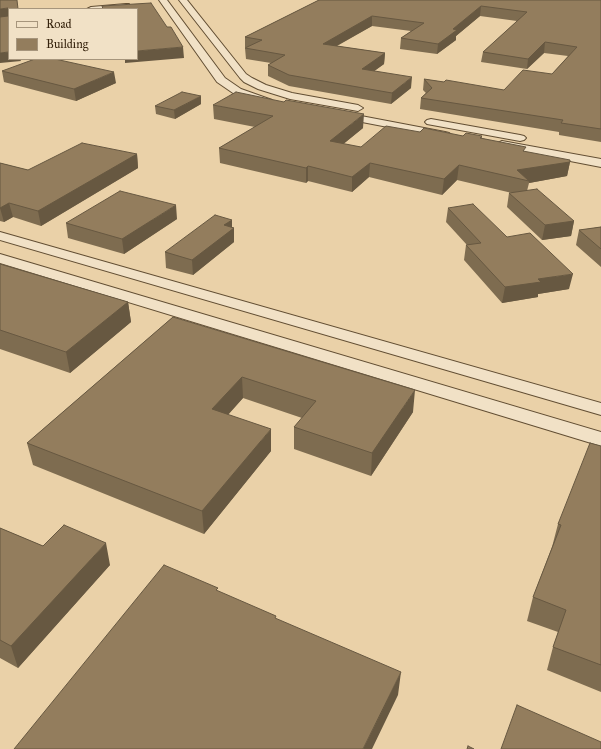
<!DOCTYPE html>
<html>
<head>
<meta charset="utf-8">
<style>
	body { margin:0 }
	#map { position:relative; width:601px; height:749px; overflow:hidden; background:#ead1a8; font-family:"IM FELL Great Primer",serif }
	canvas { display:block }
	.legend { position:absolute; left:8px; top:8px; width:130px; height:52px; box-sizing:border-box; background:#f1e1c6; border:1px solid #a6957c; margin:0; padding:5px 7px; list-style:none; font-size:12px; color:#35220c }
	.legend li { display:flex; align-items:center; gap:8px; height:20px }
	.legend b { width:20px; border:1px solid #a6957c }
</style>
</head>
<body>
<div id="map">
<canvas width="601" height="749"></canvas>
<ul class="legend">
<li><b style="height:5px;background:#f1e1c6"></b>Road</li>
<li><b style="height:11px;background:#937d5d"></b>Building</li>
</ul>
</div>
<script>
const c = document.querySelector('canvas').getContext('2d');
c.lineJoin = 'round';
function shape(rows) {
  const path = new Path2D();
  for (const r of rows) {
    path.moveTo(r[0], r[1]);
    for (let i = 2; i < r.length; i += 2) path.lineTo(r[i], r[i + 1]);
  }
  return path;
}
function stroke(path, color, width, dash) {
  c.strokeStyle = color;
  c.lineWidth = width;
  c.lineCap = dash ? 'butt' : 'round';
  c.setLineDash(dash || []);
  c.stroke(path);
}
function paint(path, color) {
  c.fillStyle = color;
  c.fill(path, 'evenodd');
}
const minor = shape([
	[159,0,167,0,225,78,241,89,272,100,273,102,272,104,264,104,233,93,217,82,159,0],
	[179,0,187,0,246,74,252,78,266,85,292,93,358,105,363,108,358,111,290,99,258,89,244,82,240,78,179,0],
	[126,4,129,4,129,8,87,9,91,7,126,4],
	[340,112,445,132,449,133,451,135,449,137,445,138,336,117,335,115,340,112],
	[431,119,520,135,524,136,526,138,524,140,520,141,427,124,425,122,427,120,431,119],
	[502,141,601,159,601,167,498,147,496,145,498,143,502,141],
	[0,232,601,403,601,415,0,240,0,232],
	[0,254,601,432,601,446,0,263,0,254]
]);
const wall = shape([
	[319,0,601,0,601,142,559,135,559,132,420,109,421,98,426,93,423,90,424,79,444,82,504,90,552,74,568,56,544,53,527,69,481,62,483,52,517,21,480,16,456,36,456,40,437,54,400,49,401,38,411,31,372,26,337,46,385,53,384,64,374,71,411,88,391,104,289,86,268,76,268,65,271,63,246,59,245,48,247,48,245,47,245,37],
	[2,71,116,83,76,101,4,82],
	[201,104,175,119,156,114,155,106],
	[213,105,363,128,343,144,361,147,420,132,463,136,482,136,482,138,526,152,570,162,567,176,529,183,527,191,574,221,571,236,542,240,507,207,509,193,512,193,457,180,442,195,369,177,352,192,308,181,306,183,220,163,219,148,255,127,214,119],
	[137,154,138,168,41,226,13,217,4,222,0,221,0,163,28,170],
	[448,208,507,237,569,289,538,294,538,297,502,303,464,260,466,245,467,245,446,222],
	[177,219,124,254,68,238,66,223],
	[232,220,232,227,234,228,234,242,193,275,166,268,165,252],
	[601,227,601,267,576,245,579,230],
	[0,264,128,302,131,322,70,373,0,349],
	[173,317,413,412,371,476,294,449,294,427,302,418,243,398,228,415,271,451,204,534,33,465,27,443],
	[601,446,601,692,547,670,553,647,558,632,527,621,533,597,552,547,558,524],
	[0,528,43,546,110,565,18,668,0,658]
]);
const shadedWall = shape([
	[481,6,480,16,456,36,456,40,437,54,438,44,453,29],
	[8,8,9,17,0,18,0,9],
	[372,16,372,26,322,54,323,44],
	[545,42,544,53,527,69,528,59],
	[183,47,184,58,125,63,125,59,137,59,137,51],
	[9,52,9,59,20,59,21,61,0,63,0,53],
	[385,53,384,64,362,80,362,69],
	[114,72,116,83,76,101,74,89],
	[412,77,411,88,391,104,392,93],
	[201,96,201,104,175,119,174,110],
	[364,114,363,128,330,155,330,141],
	[137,154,138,168,41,226,38,211],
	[570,162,567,176,529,183,529,181,517,170],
	[370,163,369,177,352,192,352,177],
	[459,165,457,180,442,195,444,179],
	[308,166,308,181,306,183,306,168],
	[9,203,13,217,4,222,0,208],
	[176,205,177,219,124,254,122,239],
	[232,220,232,229,234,228,234,242,193,275,192,260,224,225],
	[574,221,571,236,542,240,545,225],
	[573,274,569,289,538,294,538,297,502,303,505,287,538,279],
	[128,302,131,322,70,373,66,352],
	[242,377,243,398,213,431,212,409],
	[415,390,413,412,371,476,372,453],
	[271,429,271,451,204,534,202,511],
	[106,543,110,565,18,668,11,646],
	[401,672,398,695,372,749,363,749]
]);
const building = shape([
	[0,0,17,0,18,9,9,9,9,52,0,53,0,17,8,16,8,8,0,9,0,0],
	[319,0,601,0,601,129,561,123,563,120,421,98,432,88,424,79,444,82,446,80,504,90,523,70,552,74,577,47,545,42,528,59,483,52,527,12,481,6,453,29,457,30,438,44,401,38,424,23,372,16,323,44,385,53,362,69,412,77,392,93,289,75,268,65,285,55,245,48,262,40,245,37,319,0],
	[151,3,167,27,171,27,183,47,137,51,137,9,103,9,102,6,151,3],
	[35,59,55,59,114,72,74,89,2,71,35,59],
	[182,92,201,96,174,110,155,106,182,92],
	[236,92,284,102,286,100,364,114,330,141,361,147,386,126,420,132,424,128,463,136,466,133,482,136,480,138,526,147,523,151,570,160,570,162,517,170,529,181,459,165,444,179,370,163,352,177,308,166,306,168,219,148,273,116,213,105,236,92],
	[82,143,137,154,38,211,9,203,0,208,0,163,28,170,82,143],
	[537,189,574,221,545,225,509,193,537,189],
	[120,191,176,205,122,239,66,223,120,191],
	[473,204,507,237,530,233,573,274,538,279,541,282,505,287,466,245,481,243,448,208,473,204],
	[215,215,232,220,224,225,234,228,192,260,165,252,215,215],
	[601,227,601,249,579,230,601,227],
	[0,264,128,302,66,352,0,330,0,264],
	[173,317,415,390,372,453,294,427,316,401,242,377,212,409,271,429,202,511,27,443,173,317],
	[590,443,601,446,601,665,553,647,566,610,533,597,561,525,558,524,590,443],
	[64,525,106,543,11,646,0,640,0,528,43,546,64,525],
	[164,565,218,588,216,590,276,616,275,618,401,672,363,749,14,749,164,565],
	[517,705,601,742,601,749,501,749,517,705],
	[468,746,474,749,467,749,468,746]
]);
stroke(minor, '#624e33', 2);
paint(minor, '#f1e1c6');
paint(wall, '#7e6c50');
paint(shadedWall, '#675841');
paint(building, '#937d5d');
stroke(building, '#675841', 1);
</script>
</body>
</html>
